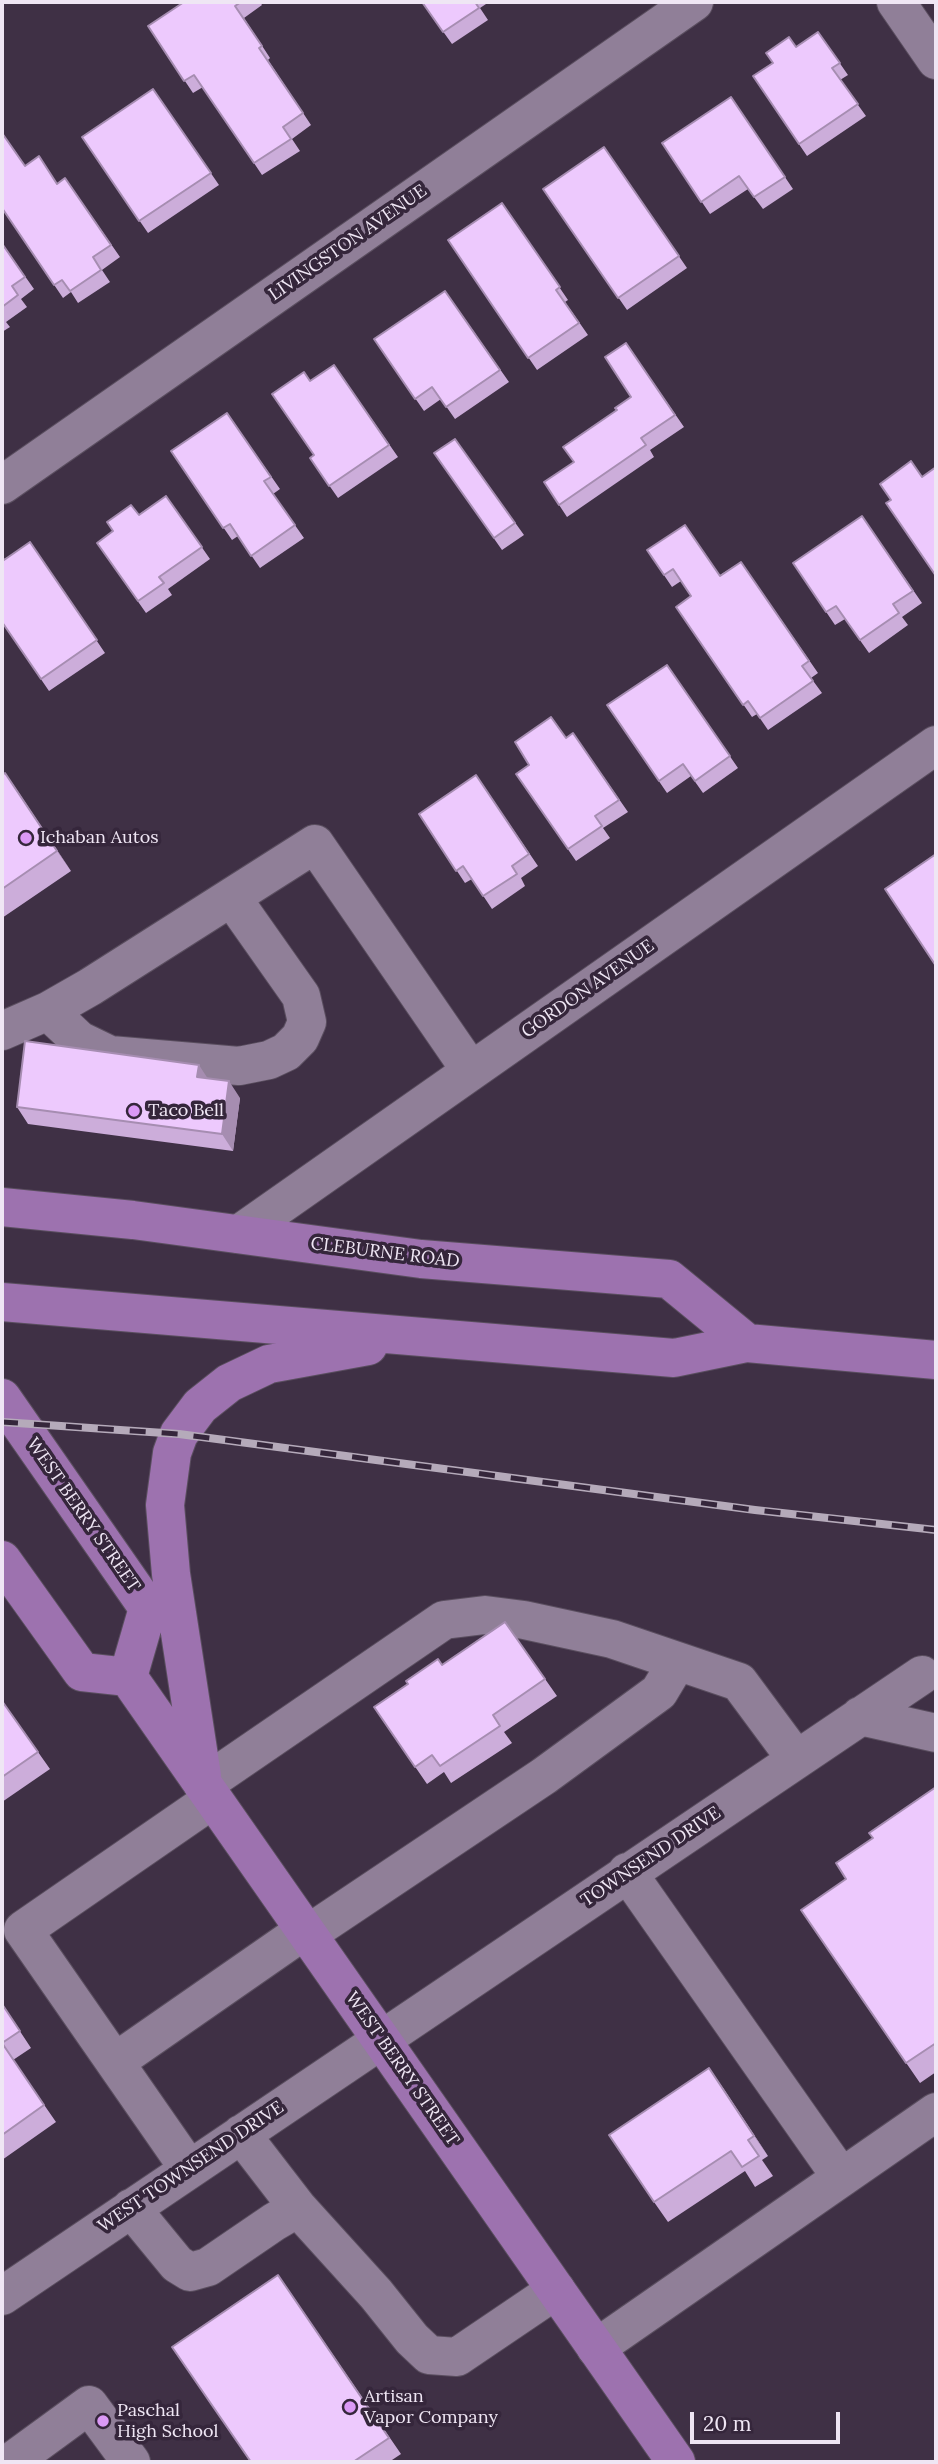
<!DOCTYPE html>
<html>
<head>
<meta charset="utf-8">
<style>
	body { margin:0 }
	#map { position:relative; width:938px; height:2464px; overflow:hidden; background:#3f3045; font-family:Lora,serif }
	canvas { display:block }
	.frame { position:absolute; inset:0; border:4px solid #efe6f4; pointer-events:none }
	.scale { position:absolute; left:690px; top:2412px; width:150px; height:32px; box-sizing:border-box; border:4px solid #efe6f4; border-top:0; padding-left:9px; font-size:21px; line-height:24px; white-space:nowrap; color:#efe6f4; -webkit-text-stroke:5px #35263b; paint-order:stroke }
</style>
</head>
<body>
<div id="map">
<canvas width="938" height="2464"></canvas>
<div class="frame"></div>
<div class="scale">20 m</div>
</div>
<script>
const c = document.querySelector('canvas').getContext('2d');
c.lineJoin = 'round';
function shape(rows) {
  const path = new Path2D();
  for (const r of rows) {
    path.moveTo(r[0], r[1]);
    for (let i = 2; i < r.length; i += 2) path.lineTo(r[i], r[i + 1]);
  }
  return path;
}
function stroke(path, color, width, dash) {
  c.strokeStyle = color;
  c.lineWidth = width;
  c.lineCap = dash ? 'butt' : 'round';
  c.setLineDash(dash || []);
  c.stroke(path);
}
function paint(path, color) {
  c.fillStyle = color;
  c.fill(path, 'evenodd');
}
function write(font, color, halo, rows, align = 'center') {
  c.font = font + ' Lora,serif';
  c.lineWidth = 7;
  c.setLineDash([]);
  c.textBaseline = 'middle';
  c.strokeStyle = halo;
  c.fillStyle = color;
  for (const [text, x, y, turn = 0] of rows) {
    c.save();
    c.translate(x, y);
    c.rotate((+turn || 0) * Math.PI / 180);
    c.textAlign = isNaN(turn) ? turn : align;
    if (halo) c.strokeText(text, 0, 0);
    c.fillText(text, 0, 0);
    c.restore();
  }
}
const minor = shape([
	[896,2,936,60],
	[2,485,694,2],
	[48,1011,79,1040,110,1055,239,1066,269,1060,286,1052,300,1038,307,1022,301,996,232,898],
	[2,1031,48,1011,90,987,315,844,471,1071],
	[239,1234,936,745],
	[860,1716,936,1733],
	[203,1785,444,1620,485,1615,524,1620,612,1639,739,1682,796,1759],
	[627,1872,841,2177],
	[308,1934,544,1776,659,1692,677,1662],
	[115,2062,305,1930],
	[189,2169,23,1930,213,1799],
	[131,2208,177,2264,190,2272,208,2267,274,2222,298,2208,241,2134],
	[298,2208,376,2294,412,2339,429,2355,457,2357,556,2290],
	[2,2296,922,1675],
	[596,2348,936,2112],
	[11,2462,89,2405,131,2462]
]);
const major = shape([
	[2,1207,133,1220,421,1259,669,1279,747,1343],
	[2,1302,674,1358,747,1343,936,1360],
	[2,1398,148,1608,128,1677],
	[2,1560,82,1672,128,1677,676,2462],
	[202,1776,171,1574,165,1505,172,1453,179,1434,200,1406,229,1383,269,1364,368,1346]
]);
const rail = shape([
	[2,1422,179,1434,755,1510,936,1530]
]);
const wall = shape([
	[184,2,260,2,262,5,244,18,270,58,268,60,311,125,292,139,300,151,262,175,203,87,193,93,148,26],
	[422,2,489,2,480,8,488,20,452,44],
	[818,32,848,75,840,80,866,116,807,156,753,76],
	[153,89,219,185,148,233,82,137],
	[731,97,793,189,763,209,748,189,710,214,662,143],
	[604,147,687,268,627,310,543,189],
	[25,166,57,184,65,178,120,257,102,270,110,282,78,303,71,292,63,298,2,208],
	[502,203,568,300,565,302,588,335,537,370,448,240],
	[3,245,34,289,21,299,27,307,6,322,10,327,2,332,2,246],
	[445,291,509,382,455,419,441,399,424,411,374,339],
	[626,343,684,427,650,450,654,457,567,517,544,482,574,462,617,410,631,397],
	[334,365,398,457,338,498,310,458,314,455,310,381],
	[227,413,280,489,273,494,304,538,260,568,238,536,232,540,171,451],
	[455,439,524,535,502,550,434,453],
	[166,496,210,559,168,589,172,595,146,613,97,543],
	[862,516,922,603,902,617,908,625,869,653,845,619,835,625,793,563],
	[30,542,105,653,49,691,2,622,4,560],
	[647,550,720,575,741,562,818,673,811,678,822,693,768,730,757,714,752,717,676,607,691,596,681,581,672,587],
	[667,665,738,768,703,793,691,776,667,793,607,705],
	[573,733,628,812,603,828,610,838,576,861,516,774],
	[5,773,71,871,2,918,2,775],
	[476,775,538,866,521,878,525,886,492,909,472,879,465,883,419,814],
	[240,1098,233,1151,28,1124,17,1107],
	[505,1622,557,1696,504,1732,512,1743,451,1783,444,1772,427,1784,374,1707,442,1665],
	[2,1701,50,1769,2,1802],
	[936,1787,936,2072,920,2083,801,1910,846,1879,873,1838],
	[2,2004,31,2048,13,2060,56,2122,2,2160],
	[723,2088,768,2156,762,2160,773,2176,755,2187,745,2171,668,2222,654,2202],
	[278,2275,401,2454,389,2462,251,2462]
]);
const shadedWall = shape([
	[5,773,19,793,71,871,57,851],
	[199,1065,210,1082,197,1077],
	[229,1081,240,1098,233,1151,222,1134],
	[709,2068,723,2088,768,2156,754,2136]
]);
const building = shape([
	[184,2,241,2,235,6,262,46,259,48,303,113,283,127,291,139,254,163,194,75,184,81,148,26,184,2],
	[422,2,475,2,479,8,443,32,422,2],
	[818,32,840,63,832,68,858,104,799,144,753,76,773,63,766,53,789,37,796,47,818,32],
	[153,89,211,173,139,221,82,137,153,89],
	[731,97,785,177,754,197,739,176,701,202,662,143,731,97],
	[2,133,25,166,39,156,57,184,65,178,111,245,93,257,101,270,70,291,62,280,54,285,2,208,2,133],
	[604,147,679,256,618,298,543,189,604,147],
	[502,203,560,287,556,290,579,323,528,358,448,240,502,203],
	[3,245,25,277,12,286,18,295,2,307,2,246,3,245],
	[445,291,500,370,446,407,432,387,415,399,374,339,445,291],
	[626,343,675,415,641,438,646,445,559,505,544,482,574,462,563,447,617,410,615,408,631,397,605,357,626,343],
	[334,365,389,445,329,486,310,458,314,455,272,394,304,372,310,381,334,365],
	[227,413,271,477,264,481,295,525,251,556,230,524,223,528,171,451,227,413],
	[455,439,515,523,494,538,434,453,455,439],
	[911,461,922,477,936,467,936,576,886,503,891,500,880,484,911,461],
	[166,496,202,547,159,577,164,583,138,601,97,543,113,531,107,522,131,505,139,515,166,496],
	[862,516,913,591,893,604,899,613,860,640,836,606,826,612,793,563,862,516],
	[685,525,720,576,741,562,809,661,802,666,813,681,760,718,748,701,743,705,676,607,691,596,673,569,664,575,647,550,685,525],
	[30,542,97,640,41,679,2,622,2,556,4,560,30,542],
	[667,665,730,756,695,781,683,764,659,781,607,705,667,665],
	[551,717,566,738,573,733,619,800,595,816,602,826,568,849,516,774,529,765,515,742,551,717],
	[5,773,57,851,2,889,2,775,5,773],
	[476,775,529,854,512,866,517,874,483,896,463,866,456,871,419,814,476,775],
	[936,854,936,966,885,889,936,854],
	[25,1041,199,1065,197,1077,229,1081,222,1134,17,1107,25,1041],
	[505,1622,545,1679,493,1715,500,1726,440,1766,432,1755,415,1767,374,1707,408,1684,406,1681,438,1659,442,1665,505,1622],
	[2,1701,38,1752,2,1777,2,1701],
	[936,1787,936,2043,906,2063,801,1910,846,1879,836,1863,873,1838,869,1833,936,1787],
	[2,2004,20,2031,2,2043,2,2004],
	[2,2043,44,2105,2,2135,2,2043],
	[709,2068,754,2136,748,2140,759,2156,742,2167,731,2151,654,2202,609,2135,709,2068],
	[278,2275,389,2438,353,2462,251,2462,172,2347,278,2275]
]);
const markers = [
	[26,838,7,"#db99f6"],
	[134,1111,7,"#db99f6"],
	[350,2407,7,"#db99f6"],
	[103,2421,7,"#db99f6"]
];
const streetNames = [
	["LIVINGSTON AVENUE",348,243,-35],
	["GORDON AVENUE",588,989,-35],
	["CLEBURNE ROAD",385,1253,7],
	["WEST BERRY STREET",83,1515,55],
	["TOWNSEND DRIVE",651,1857,-34],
	["WEST BERRY STREET",402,2069,55],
	["WEST TOWNSEND DRIVE",191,2167,-34]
];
const poiNames = [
	["Ichaban Autos",40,838],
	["Taco Bell",148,1111],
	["Artisan",364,2397],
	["Vapor Company",364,2418],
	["Paschal",117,2411],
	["High School",117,2432]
];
stroke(minor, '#5a4e5f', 40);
stroke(major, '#5a4e5f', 40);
stroke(minor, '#907f98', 38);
stroke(major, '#9d72af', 38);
stroke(rail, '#b5aaba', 8);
stroke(rail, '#35263b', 5, [16]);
paint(wall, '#ccadda');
paint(shadedWall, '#a68db1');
paint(building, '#edc9fd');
stroke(building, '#a68db1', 2);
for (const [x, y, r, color] of markers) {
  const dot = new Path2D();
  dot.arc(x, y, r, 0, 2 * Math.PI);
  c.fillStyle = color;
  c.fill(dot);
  stroke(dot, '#35263b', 2.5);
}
write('18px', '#efe6f4', '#35263b', streetNames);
write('18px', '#efe6f4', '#35263b', poiNames, 'left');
</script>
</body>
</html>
